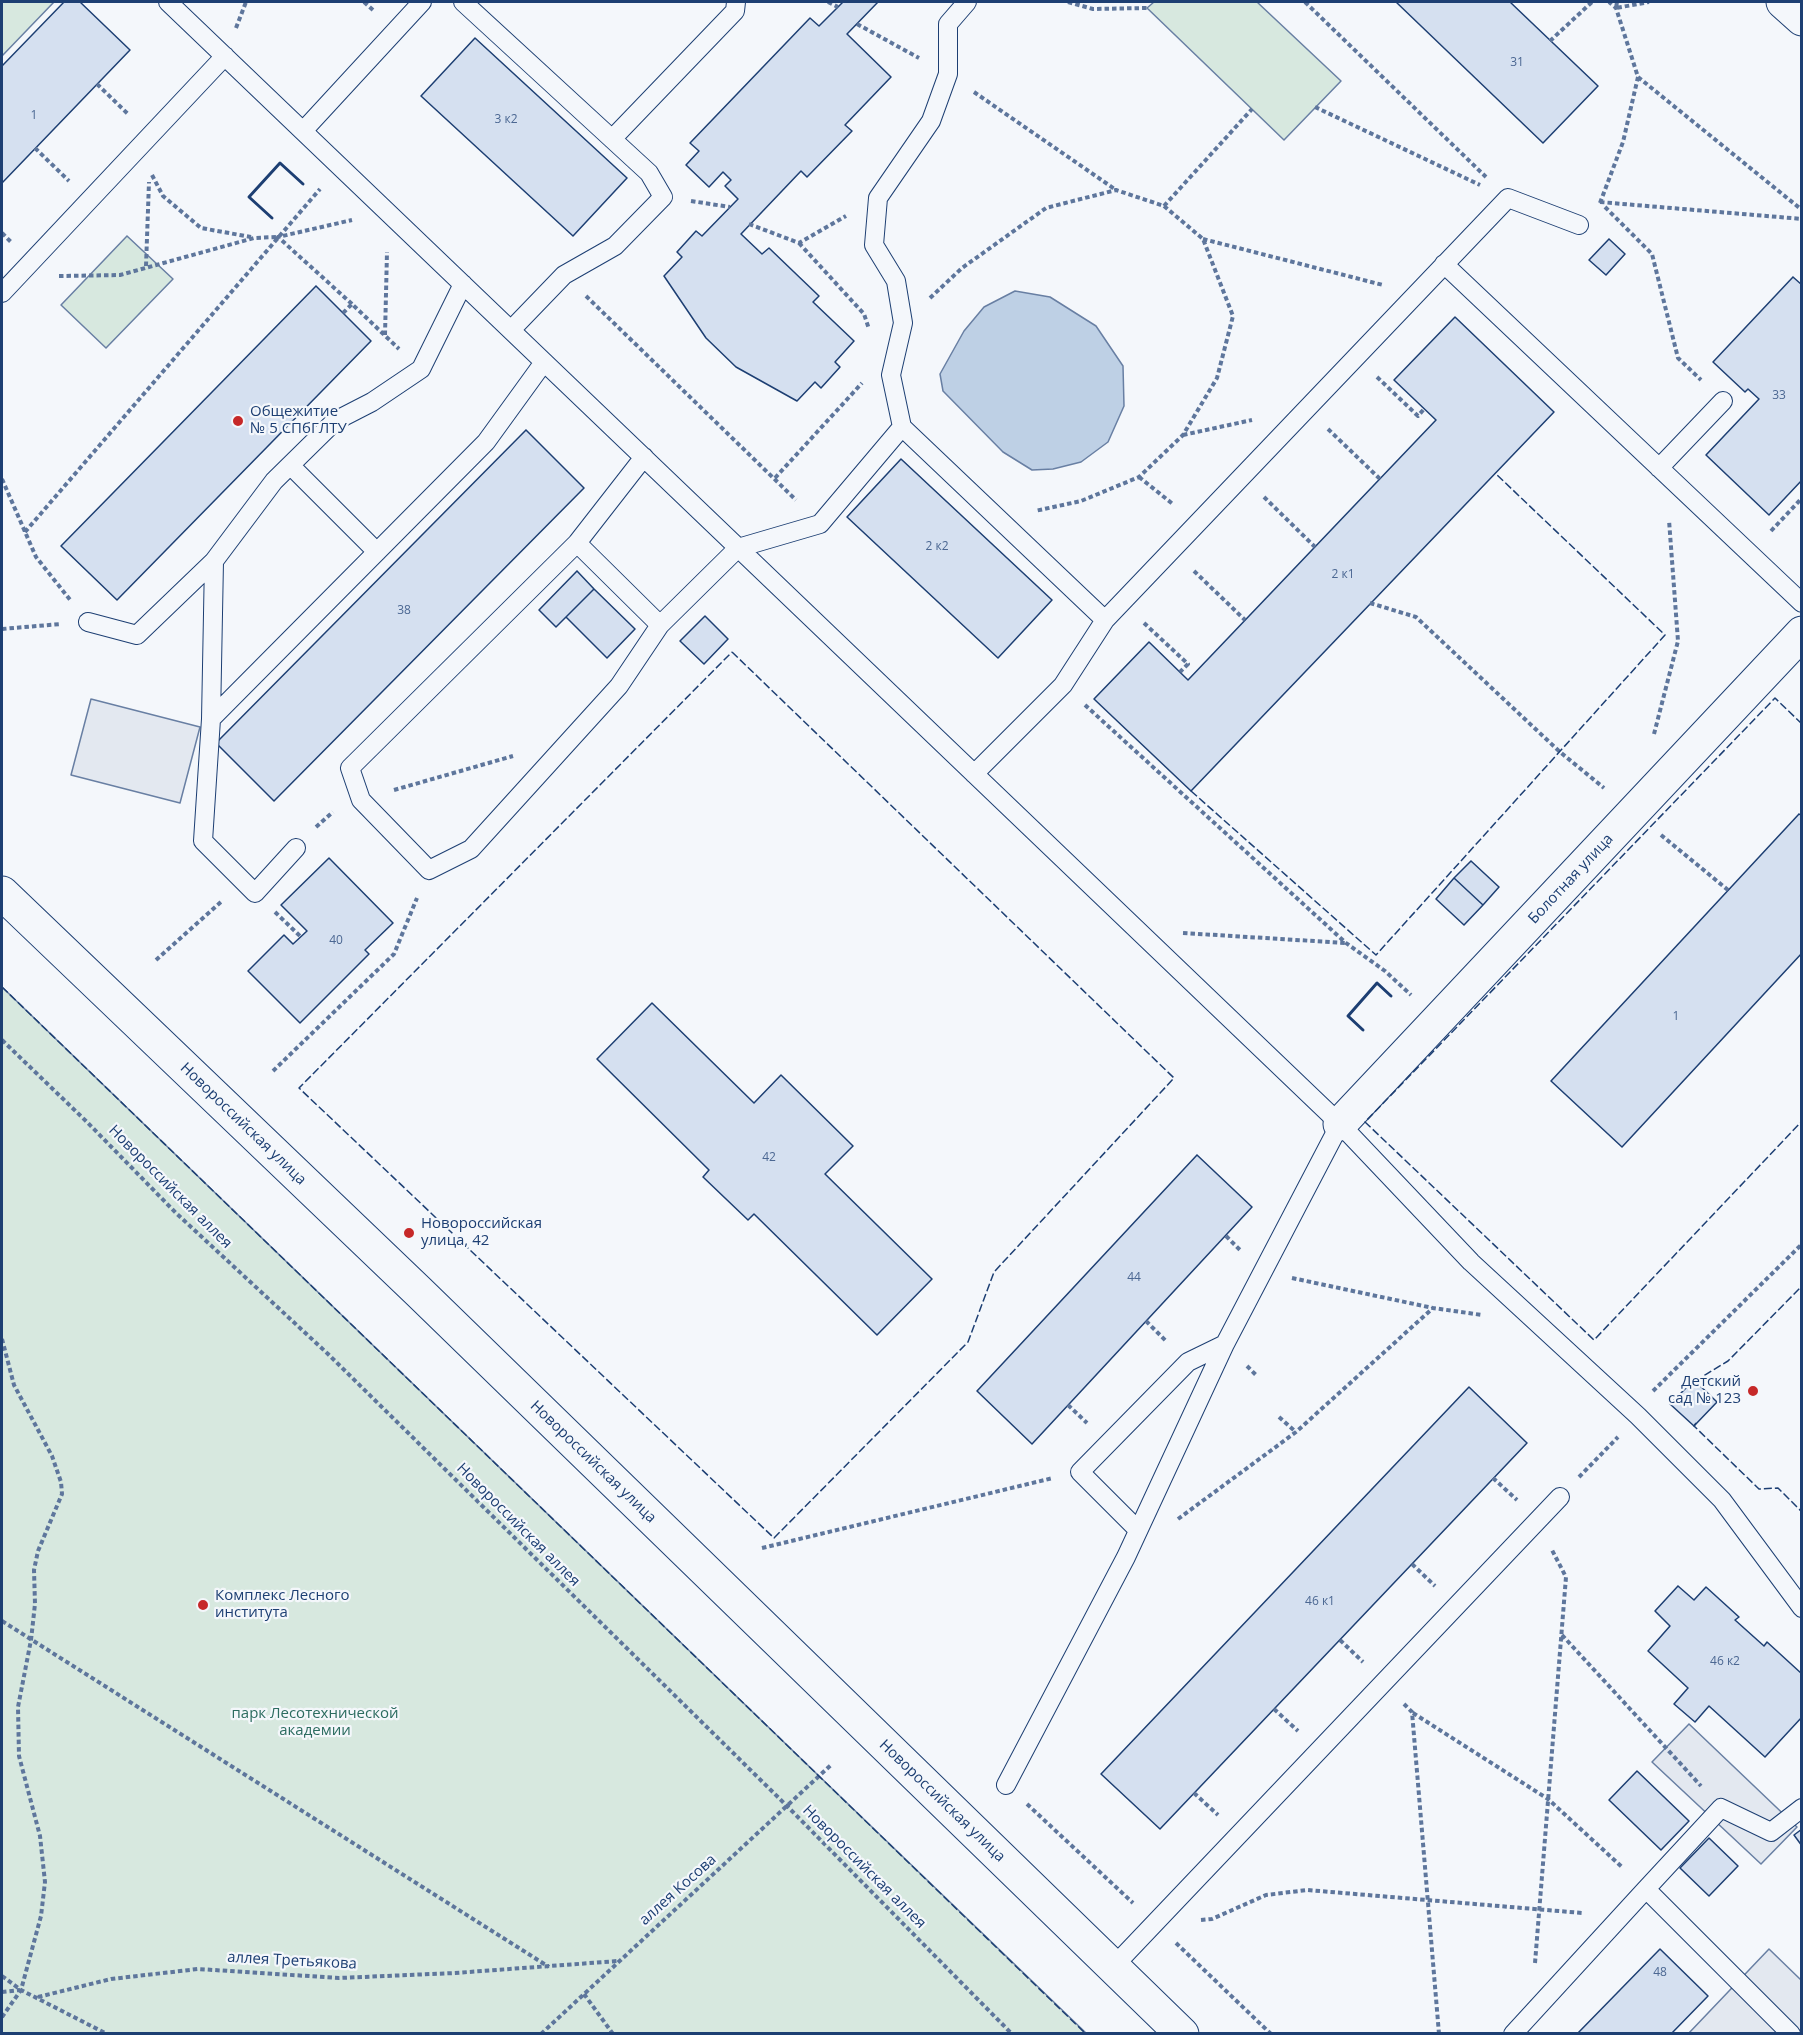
<!DOCTYPE html>
<html>
<head>
<meta charset="utf-8">
<style>
	body { margin:0 }
	#map { position:relative; width:1803px; height:2035px; overflow:hidden; background:#f4f7fb; font-family:"Open Sans",sans-serif }
	canvas { display:block }
	.frame { position:absolute; inset:0; border:3px solid #1d3f73; pointer-events:none }
</style>
</head>
<body>
<div id="map">
<canvas width="1803" height="2035"></canvas>
<div class="frame"></div>
</div>
<script>
const c = document.querySelector('canvas').getContext('2d');
c.lineJoin = 'round';
function paint(path, color) {
  c.fillStyle = color;
  c.fill(path, 'evenodd');
}
function shape(rows) {
  const path = new Path2D();
  for (const r of rows) {
    path.moveTo(r[0], r[1]);
    for (let i = 2; i < r.length; i += 2) path.lineTo(r[i], r[i + 1]);
  }
  return path;
}
function stroke(path, color, width, dash) {
  c.strokeStyle = color;
  c.lineWidth = width;
  c.lineCap = dash ? 'butt' : 'round';
  c.setLineDash(dash || []);
  c.stroke(path);
}
function write(font, color, halo, rows, align = 'center') {
  c.font = font + ' "Open Sans",sans-serif';
  c.lineWidth = 4.5;
  c.setLineDash([]);
  c.textBaseline = 'middle';
  c.strokeStyle = halo;
  c.fillStyle = color;
  for (const [text, x, y, turn = 0] of rows) {
    c.save();
    c.translate(x, y);
    c.rotate((+turn || 0) * Math.PI / 180);
    c.textAlign = isNaN(turn) ? turn : align;
    if (halo) c.strokeText(text, 0, 0);
    c.fillText(text, 0, 0);
    c.restore();
  }
}
const green = shape([
	[2,2,54,2,2,56,2,2],
	[1154,2,1257,2,1341,81,1284,140,1147,8,1154,2],
	[127,236,173,279,106,348,61,305,127,236],
	[2,987,819,1776,1086,2033,2,2033,2,987]
]);
const parking = shape([
	[91,699,200,727,180,803,71,775,91,699],
	[1689,1724,1797,1827,1761,1864,1652,1762,1689,1724],
	[1769,1949,1801,1980,1801,2033,1688,2034,1769,1949]
]);
const water = shape([
	[1015,291,1050,297,1096,326,1123,366,1124,406,1108,442,1081,462,1053,469,1032,470,1003,452,943,391,940,374,964,331,984,307,1015,291]
]);
const building = shape([
	[64,2,80,2,130,50,2,183,2,66,64,2],
	[843,2,878,2,847,34,891,77,845,125,852,131,807,177,801,171,741,234,762,254,769,248,819,296,813,302,854,341,835,362,840,367,821,388,815,382,797,401,736,367,706,338,664,276,682,257,677,252,696,231,702,236,738,199,725,186,731,180,723,172,709,187,686,165,699,151,690,143,810,18,819,26,843,2],
	[1396,2,1510,2,1598,86,1543,143,1396,2],
	[475,38,627,178,573,236,421,96,475,38],
	[1609,239,1625,254,1606,275,1589,260,1609,239],
	[1793,277,1802,285,1802,480,1769,515,1706,455,1759,399,1748,389,1745,392,1713,362,1793,277],
	[316,286,371,341,117,600,61,546,316,286],
	[1455,317,1554,412,1191,791,1094,699,1149,642,1188,680,1436,420,1394,380,1455,317],
	[526,430,584,488,274,801,216,743,526,430],
	[901,459,1052,600,998,658,847,517,901,459],
	[577,571,594,589,556,627,539,610,577,571],
	[594,589,635,629,607,658,566,617,594,589],
	[705,616,728,639,704,664,680,641,705,616],
	[1799,814,1802,816,1802,953,1622,1147,1551,1081,1799,814],
	[329,858,393,923,365,950,369,954,300,1023,248,971,284,935,293,944,307,931,281,905,329,858],
	[1471,861,1499,887,1483,905,1454,878,1471,861],
	[1454,878,1483,905,1464,925,1436,899,1454,878],
	[652,1003,754,1103,781,1075,853,1146,825,1174,932,1279,877,1335,754,1214,748,1220,703,1177,709,1170,597,1059,652,1003],
	[1197,1155,1252,1207,1032,1444,977,1391,1197,1155],
	[1694,1380,1717,1402,1694,1426,1670,1404,1694,1380],
	[1469,1387,1527,1443,1160,1829,1101,1774,1469,1387],
	[1678,1586,1694,1600,1706,1587,1739,1617,1735,1620,1764,1646,1767,1642,1802,1674,1802,1717,1765,1757,1709,1706,1695,1722,1674,1704,1688,1688,1648,1651,1670,1626,1655,1611,1678,1586],
	[1637,1771,1689,1821,1661,1850,1609,1800,1637,1771],
	[1802,1829,1802,1846,1794,1835,1802,1829],
	[1709,1838,1738,1866,1709,1896,1680,1868,1709,1838],
	[1660,1949,1708,1996,1671,2034,1577,2034,1660,1949]
]);
const path = shape([
	[364,2,373,10],
	[828,2,838,7],
	[1068,2,1093,9,1147,8],
	[1305,2,1486,177],
	[1617,2,1616,8,1649,2],
	[857,24,919,58],
	[236,28,246,2],
	[1550,41,1592,2],
	[1638,77,1802,210],
	[97,84,129,115],
	[974,92,1116,190],
	[1315,107,1480,185],
	[35,148,69,181],
	[152,175,163,196,201,228,251,237],
	[691,201,730,207],
	[1600,202,1802,219],
	[1600,203,1623,142,1638,77,1616,8,1609,2],
	[1164,206,1252,109],
	[1605,207,1652,254,1678,358,1701,380],
	[749,224,799,243,846,216],
	[2,233,11,242],
	[1203,239,1383,285],
	[799,243,864,314,869,329],
	[146,266,149,182],
	[59,276,120,275,254,238,277,237],
	[586,296,796,500],
	[930,298,962,268,1046,208,1116,190,1164,206,1203,239,1233,316,1217,378,1183,435,1139,477,1081,501,1035,511],
	[352,304,278,237,352,220],
	[343,313,352,304,399,349],
	[385,335,387,252],
	[1377,377,1418,416,1424,409],
	[1328,429,1380,479],
	[1183,435,1252,420],
	[1139,477,1174,505],
	[775,478,862,383],
	[2,479,36,557,71,601],
	[1264,497,1315,547],
	[1771,531,1802,498],
	[25,532,320,189],
	[1194,571,1245,620],
	[1370,603,1416,617,1560,752,1604,788],
	[1144,623,1188,664,1180,672],
	[2,629,61,624],
	[1085,705,1346,943,1385,971,1411,995],
	[1654,734,1678,641,1669,520],
	[394,790,513,756],
	[316,827,333,812],
	[1661,835,1728,890],
	[275,912,301,937],
	[1183,933,1346,943],
	[156,960,222,901],
	[2,1040,87,1122,176,1213,328,1354,787,1806,1012,2034],
	[273,1071,394,954,417,898],
	[1226,1236,1240,1250],
	[1292,1278,1433,1308,1482,1315],
	[1146,1321,1167,1342],
	[2,1339,14,1385,52,1456,61,1482,62,1494,38,1551,34,1570,35,1604,31,1640,18,1707,19,1756,40,1836,45,1882,41,1916,21,1990,2,2017],
	[1247,1366,1256,1375],
	[1653,1391,1802,1244],
	[1068,1405,1087,1423],
	[1279,1417,1296,1432],
	[1579,1477,1618,1437],
	[1493,1478,1517,1500],
	[1178,1519,1296,1432,1433,1308],
	[762,1548,1053,1478],
	[1412,1564,1435,1586],
	[2,1621,549,1967],
	[1562,1635,1701,1786],
	[1340,1640,1363,1662],
	[1404,1704,1412,1712,1439,2034],
	[1274,1709,1298,1731],
	[1413,1713,1548,1799,1623,1868],
	[1194,1793,1218,1815],
	[1027,1804,1133,1903],
	[1201,1920,1212,1919,1266,1895,1307,1890,1583,1913],
	[1176,1943,1271,2034],
	[1535,1963,1566,1577,1552,1550],
	[2,1976,21,1990,107,2034],
	[2,1992,20,1990],
	[584,1994,613,2034],
	[38,1997,111,1979,198,1969,339,1978,455,1973,618,1961],
	[541,2034,832,1764]
]);
const service = shape([
	[168,2,1340,1124,1471,1262,1638,1416,1722,1500,1802,1608],
	[463,2,649,173,663,197,615,246,564,275,511,330],
	[303,131,422,2],
	[612,139,735,11,736,2],
	[1444,264,1802,603],
	[2,293,225,56],
	[902,427,891,375,903,323,896,281,874,245,878,198,931,121,948,74,948,24,967,2],
	[644,457,577,543,350,768,361,800,429,870,471,849,619,686,660,625,738,548,820,524,902,427,1105,620,1508,198,1579,225],
	[290,465,377,552],
	[1659,468,1723,401],
	[577,543,660,625],
	[214,561,211,719,203,841,255,893,296,848],
	[88,622,137,635,214,561,274,481,335,421,372,402,421,369,463,284],
	[211,719,486,442,544,362],
	[974,774,1063,685,1105,620],
	[1138,1530,1080,1472,1188,1362,1225,1344],
	[1006,1785,1126,1557,1225,1344,1340,1124],
	[1646,1889,1721,1808,1771,1832,1802,1808],
	[1113,1967,1560,1497],
	[1513,2034,1646,1889,1791,2034]
]);
const minor = shape([
	[1783,2,1802,19],
	[1340,1124,1802,633]
]);
const secondary = shape([
	[2,893,419,1292,1182,2034]
]);
const fence = shape([
	[732,652,1174,1078,994,1272,968,1342,774,1538,299,1088,732,652],
	[1802,724,1775,698,1365,1122,1594,1340,1802,1121],
	[1191,791,1376,955,1665,635,1495,473],
	[2,987,1086,2034],
	[1695,1381,1728,1361,1802,1286],
	[1696,1423,1694,1426,1759,1489,1778,1488,1802,1512]
]);
const wall = shape([
	[272,218,249,197,280,163,303,184],
	[1363,1030,1348,1016,1377,983,1391,996]
]);
const markers = [
	[238,421,6,"#c62828"],
	[409,1233,6,"#c62828"],
	[1753,1391,6,"#c62828"],
	[203,1605,6,"#c62828"]
];
const numberNames = [
	["31",1517,63],
	["1",34,116],
	["3 к2",506,120],
	["33",1779,396],
	["2 к2",937,547],
	["2 к1",1343,575],
	["38",404,611],
	["40",336,941],
	["1",1676,1017],
	["42",769,1158],
	["44",1134,1278],
	["46 к1",1320,1602],
	["46 к2",1725,1662],
	["48",1660,1973]
];
const poiNames = [
	["Общежитие",250,412],
	["№ 5 СПбГЛТУ",250,429],
	["Новороссийская",421,1224],
	["улица, 42",421,1241],
	["Детский",1741,1382,"right"],
	["сад № 123",1741,1399,"right"],
	["Комплекс Лесного",215,1596],
	["института",215,1613]
];
const streetNames = [
	["Болотная улица",1571,879,-47],
	["Новороссийская улица",243,1124,44],
	["Новороссийская аллея",170,1187,45],
	["Новороссийская улица",593,1462,44],
	["Новороссийская аллея",518,1525,45],
	["Новороссийская улица",942,1801,44],
	["Новороссийская аллея",864,1867,45],
	["аллея Косова",678,1890,-42],
	["аллея Третьякова",292,1961,3]
];
const parkNames = [
	["парк Лесотехнической",315,1714],
	["академии",315,1731]
];
paint(green, '#d7e8df');
stroke(green, '#687fa3', 1.5);
paint(parking, '#e3e8f0');
stroke(parking, '#687fa3', 1.5);
paint(water, '#bed0e5');
stroke(water, '#687fa3', 1.5);
paint(building, '#d5e0f0');
stroke(building, '#1d3f73', 1.5);
stroke(service, '#1d3f73', 20);
stroke(minor, '#1d3f73', 35);
stroke(secondary, '#1d3f73', 35);
stroke(path, '#5e769c', 4, [4.5, 3]);
stroke(service, '#f4f7fb', 18);
stroke(minor, '#f4f7fb', 33);
stroke(secondary, '#f4f7fb', 33);
stroke(fence, '#1d3f73', 1.5, [8, 3]);
stroke(wall, '#1d3f73', 3);
for (const [x, y, r, color] of markers) {
  const dot = new Path2D();
  dot.arc(x, y, r, 0, 2 * Math.PI);
  c.fillStyle = color;
  c.fill(dot);
  stroke(dot, '#f4f7fb', 2);
}
write('12px', '#4b6792', null, numberNames);
write('15px', '#1d3f73', '#f4f7fb', poiNames, 'left');
write('15px', '#1d3f73', '#f4f7fb', streetNames);
write('15px', '#2c6c60', '#f4f7fb', parkNames);
</script>
</body>
</html>
